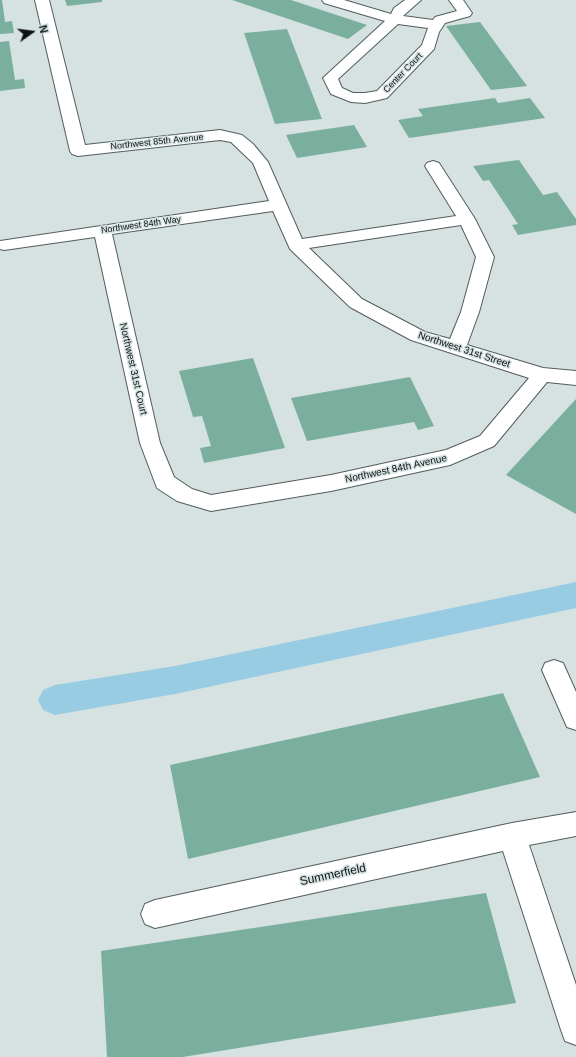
<!DOCTYPE html>
<html>
<head>
<meta charset="utf-8">
<style>
	body { margin:0 }
	#map { position:relative; width:576px; height:1057px; overflow:hidden; background:#d5e2e1; font-family:Helvetica,sans-serif }
	canvas { display:block }
	.north { position:absolute; left:12px; top:12px; width:40px; height:40px; -webkit-text-stroke:3px #d5e2e1; paint-order:stroke; rotate:76deg; font-size:11px; font-weight:700; line-height:16px; text-align:center; color:#0e1212 }
	.north::after { content:''; display:block; margin:auto; width:14px; height:18px; background:#0e1212; clip-path:polygon(50% 0,100% 100%,50% 72%,0 100%) }
</style>
</head>
<body>
<div id="map">
<canvas width="576" height="1057"></canvas>
<div class="north">N</div>
</div>
<script>
const c = document.querySelector('canvas').getContext('2d');
c.lineJoin = 'round';
function shape(rows) {
  const path = new Path2D();
  for (const r of rows) {
    path.moveTo(r[0], r[1]);
    for (let i = 2; i < r.length; i += 2) path.lineTo(r[i], r[i + 1]);
  }
  return path;
}
function paint(path, color) {
  c.fillStyle = color;
  c.fill(path, 'evenodd');
}
function stroke(path, color, width, dash) {
  c.strokeStyle = color;
  c.lineWidth = width;
  c.lineCap = dash ? 'butt' : 'round';
  c.setLineDash(dash || []);
  c.stroke(path);
}
function write(font, color, halo, rows, align = 'center') {
  c.font = font + ' Helvetica,sans-serif';
  c.lineWidth = 3;
  c.setLineDash([]);
  c.textBaseline = 'middle';
  c.strokeStyle = halo;
  c.fillStyle = color;
  for (const [text, x, y, turn = 0] of rows) {
    c.save();
    c.translate(x, y);
    c.rotate((+turn || 0) * Math.PI / 180);
    c.textAlign = isNaN(turn) ? turn : align;
    if (halo) c.strokeText(text, 0, 0);
    c.fillText(text, 0, 0);
    c.restore();
  }
}
const canal = shape([
	[576,582,576,608,175,694,55,715,43,710,38,700,43,690,55,685,175,666,576,582]
]);
const building = shape([
	[0,0,2,0,5,22,12,21,14,33,0,34],
	[65,0,102,0,102,2,67,6],
	[232,0,291,0,367,25,348,39],
	[480,22,527,86,491,90,446,26],
	[287,29,322,119,275,124,244,33],
	[9,41,15,80,24,79,25,88,0,91,0,42],
	[495,98,498,103,530,98,545,118,409,138,398,120,423,116,418,109],
	[354,125,367,147,297,158,286,135],
	[519,160,543,195,557,192,576,219,576,225,518,235,512,225,518,224,489,180,483,181,473,166],
	[253,358,285,448,204,463,200,448,211,446,202,416,193,417,179,371],
	[410,377,434,426,418,430,414,422,307,441,291,398],
	[576,399,576,514,506,475],
	[503,693,540,777,188,859,170,765],
	[486,893,516,1003,183,1057,107,1057,101,951]
]);
const minor = shape([
	[35,0,49,0,85,145,220,130,242,135,253,144,268,162,302,239,456,216,425,166,427,163,433,161,439,163,475,219,494,257,479,312,467,345,543,368,576,371,576,385,547,382,494,446,450,465,331,491,211,511,177,501,157,488,140,443,95,237,4,250,0,249,0,241,269,201,253,163,231,142,220,140,78,156,72,154,70,151,35,0],
	[273,211,290,249,350,307,411,340,529,378,480,436,446,450,331,475,211,495,192,489,174,477,160,443,112,234,273,211],
	[461,225,476,257,461,312,450,339,425,332,362,299,309,248,461,225],
	[322,0,344,0,391,14,394,8,405,0,421,0,403,16,433,20,435,17,457,11,449,0,463,0,472,13,470,16,445,23,439,32,434,49,387,98,365,103,351,102,331,94,323,78,385,21,324,3,322,0],
	[398,24,428,28,422,45,377,91,365,93,353,93,342,88,338,79,398,24],
	[554,660,563,663,576,692,576,730,567,727,542,670,545,663,554,660],
	[576,812,576,836,529,845,576,985,576,1045,565,1041,561,1030,503,851,155,928,145,924,141,914,145,904,155,900,512,823,576,812]
]);
const farStreetnames = [
	["Center Court",403,73,-46],
	["Northwest 85th Avenue",157,142,-6],
	["Northwest 84th Way",141,225,-8]
];
const streetNames = [
	["Northwest 31st Street",464,350,18],
	["Northwest 31st Court",133,369,77],
	["Northwest 84th Avenue",396,469,-12]
];
const nearStreetnames = [
	["Summerfield",333,875,-12]
];
paint(canal, '#98cce3');
paint(building, '#7aaf9d');
stroke(minor, '#525d5c', 2);
paint(minor, '#fff');
write('9px', '#0e1212', '#d5e2e1', farStreetnames);
write('10px', '#0e1212', '#d5e2e1', streetNames);
write('12px', '#0e1212', '#d5e2e1', nearStreetnames);
</script>
</body>
</html>
